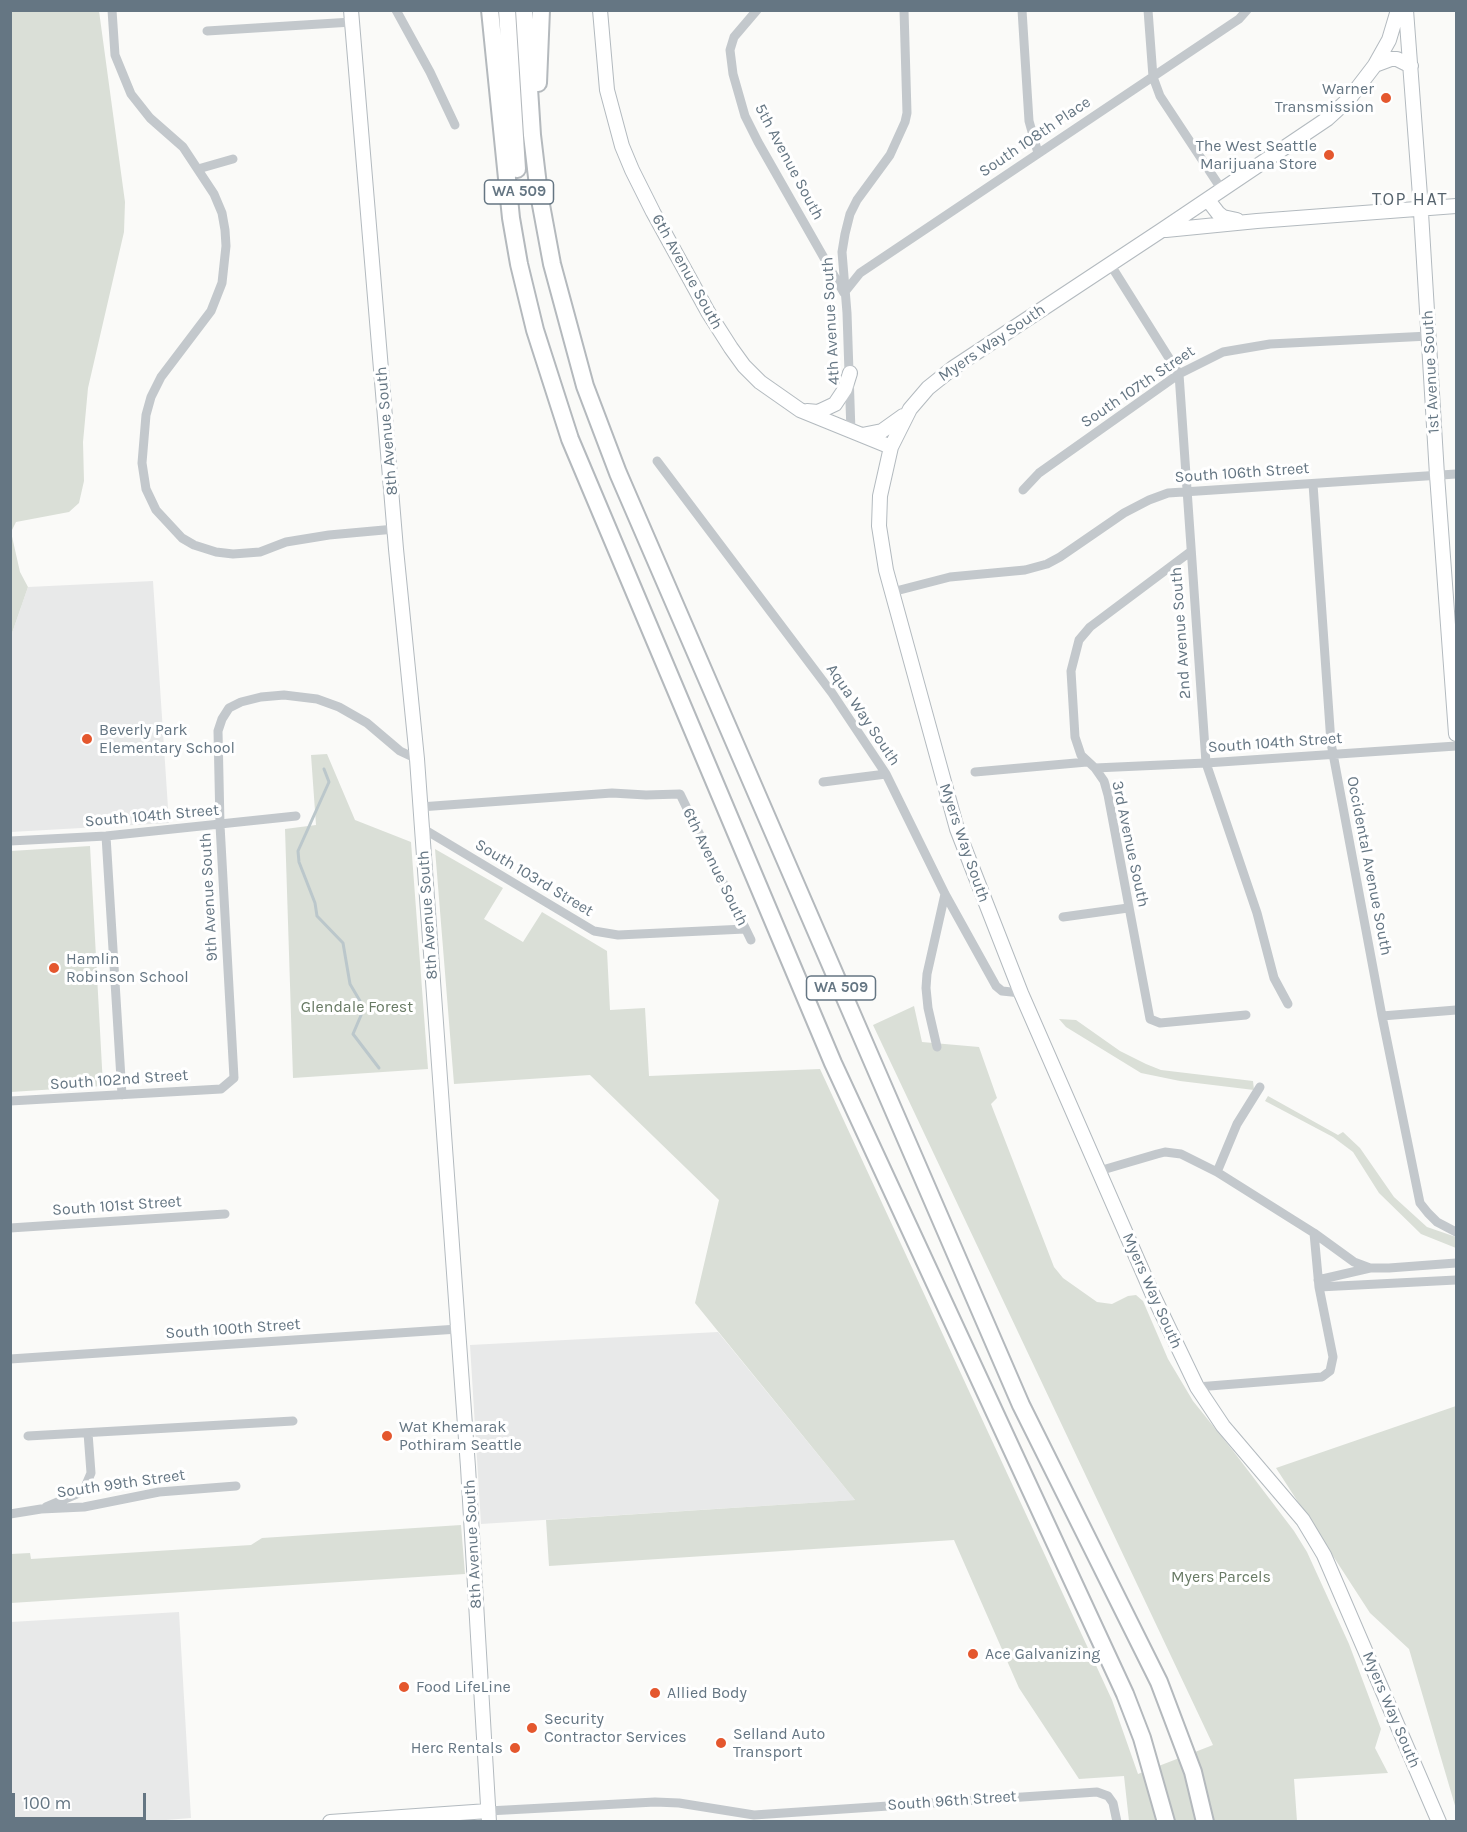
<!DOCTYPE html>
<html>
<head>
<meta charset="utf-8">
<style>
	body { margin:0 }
	#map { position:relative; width:1467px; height:1832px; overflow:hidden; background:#fafaf8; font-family:Karla,sans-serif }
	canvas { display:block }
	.frame { position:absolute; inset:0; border:12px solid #657683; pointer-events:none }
	.scale { position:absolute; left:12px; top:1793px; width:134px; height:27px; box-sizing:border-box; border:3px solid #657683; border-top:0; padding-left:8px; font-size:18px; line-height:21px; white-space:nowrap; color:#657683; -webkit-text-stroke:4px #fff; paint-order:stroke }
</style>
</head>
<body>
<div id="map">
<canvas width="1467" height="1832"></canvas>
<div class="frame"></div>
<div class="scale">100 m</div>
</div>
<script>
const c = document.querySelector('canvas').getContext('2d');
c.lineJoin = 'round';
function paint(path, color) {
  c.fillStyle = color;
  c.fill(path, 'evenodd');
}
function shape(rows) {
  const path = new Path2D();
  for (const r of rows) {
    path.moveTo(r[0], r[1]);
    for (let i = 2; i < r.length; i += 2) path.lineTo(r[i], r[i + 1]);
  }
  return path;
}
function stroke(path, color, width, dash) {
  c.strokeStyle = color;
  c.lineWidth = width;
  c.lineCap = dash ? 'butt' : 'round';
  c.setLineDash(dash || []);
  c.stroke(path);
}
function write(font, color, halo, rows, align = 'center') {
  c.font = font + ' Karla,sans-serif';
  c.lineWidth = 6;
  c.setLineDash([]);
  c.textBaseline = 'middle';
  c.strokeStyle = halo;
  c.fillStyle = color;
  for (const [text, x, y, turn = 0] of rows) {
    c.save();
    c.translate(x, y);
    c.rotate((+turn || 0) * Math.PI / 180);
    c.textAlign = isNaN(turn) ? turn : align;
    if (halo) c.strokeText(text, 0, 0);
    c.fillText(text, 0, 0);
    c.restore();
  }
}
const built = shape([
	[153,581,169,823,11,832,11,636,28,587],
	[718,1332,855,1500,481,1524,470,1345],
	[179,1612,191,1818,141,1822,11,1821,11,1622]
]);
const green = shape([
	[10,11,99,11,125,202,124,232,88,388,83,442,84,481,79,503,69,512,16,522,11,532,20,572,28,587,11,636],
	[327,754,355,820,411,842,428,1069,293,1078,285,829,316,825,311,755],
	[90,846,103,1086,11,1092,11,851],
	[435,849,503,888,484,919,523,942,542,912,607,951,610,1010,645,1008,649,1076,820,1069,1112,1700,1138,1774,1213,1745,873,1025,914,1006,922,1042,979,1047,997,1098,991,1104,1054,1267,1063,1278,1097,1302,1112,1304,1128,1296,1136,1295,1143,1301,1168,1359,1193,1401,1234,1452,1294,1531,1307,1552,1349,1644,1381,1729,1375,1748,1388,1773,1294,1779,1297,1821,1129,1821,1124,1776,1079,1779,1019,1688,954,1540,549,1566,546,1520,855,1500,695,1303,719,1200,590,1075,454,1084],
	[1059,1019,1076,1020,1120,1051,1146,1064,1161,1070,1253,1081,1254,1090,1180,1081,1141,1073,1066,1027],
	[1268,1096,1338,1135,1343,1132,1360,1148,1394,1197,1427,1227,1456,1237,1456,1248,1421,1234,1379,1193,1353,1152,1333,1137,1265,1101],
	[1456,1406,1456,1809,1409,1649,1370,1613,1276,1468],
	[461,1525,465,1574,11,1603,11,1554,30,1553,31,1559,251,1545,262,1538]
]);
const stream = shape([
	[324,769,329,782,298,851,299,862,315,903,317,916,343,943,350,984,360,1001,362,1013,353,1034,379,1068]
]);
const street = shape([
	[112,10,115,55,131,94,150,118,183,147,214,194,222,213,225,230,226,246,222,283,211,311,161,377,151,397,146,415,142,463,146,489,156,510,182,538,194,545,216,552,233,554,260,552,286,542,329,535,395,529],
	[396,10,430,72,455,125],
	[757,10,734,37,730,50,733,74,745,116,758,142,844,293,860,273,1239,19,1247,10],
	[1022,10,1029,121,1038,153],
	[1148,10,1153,77,1160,96,1222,190],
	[207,31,352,22],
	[198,169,233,159],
	[1110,264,1179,374,1206,763,1257,913,1274,978,1288,1004],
	[851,432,847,313,842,252,845,234,850,214,857,200,890,155,905,122,907,113,904,10],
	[657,461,832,693,886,774,945,894,996,986,1002,991,1021,993],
	[1313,484,1331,743,1382,1016,1420,1203,1428,1213,1437,1222,1456,1232],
	[1023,490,1039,473,1179,374,1223,352,1270,344,1429,336],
	[1190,552,1090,627,1079,640,1071,671,1075,737,1081,755,1095,768,1104,781,1108,795,1150,1019,1160,1023,1246,1015],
	[892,592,950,577,1025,570,1047,564,1060,557,1124,513,1149,500,1168,493,1456,474],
	[1095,768,1206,763,1456,746],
	[975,772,1087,762],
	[823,782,886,774],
	[420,807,612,793,646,795,680,794,751,940],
	[422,828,594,931,618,935,745,929],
	[106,836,122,1095],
	[10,841,106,836,296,816],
	[1063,917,1128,908],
	[1382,1016,1456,1010],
	[937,1047,928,1008,926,988,927,974,945,894],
	[10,1101,221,1089,234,1078,220,825,218,731,222,719,229,708,241,702,261,697,284,695,317,699,339,707,367,723,400,751,417,759],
	[1099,1171,1157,1154,1165,1152,1181,1154,1217,1172,1314,1233,1319,1287,1333,1357,1330,1371,1322,1377,1197,1387],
	[1217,1172,1237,1124,1260,1087],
	[10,1228,225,1214],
	[1314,1233,1354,1262,1370,1268],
	[1318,1280,1370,1268,1389,1268,1456,1263],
	[1319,1287,1456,1280],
	[10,1359,458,1329],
	[28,1436,293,1421],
	[46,1507,79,1493,85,1487,91,1473,88,1433],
	[10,1514,41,1509,84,1507,159,1492,236,1486],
	[488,1811,655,1802,679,1803,754,1815,1097,1792,1108,1796,1113,1803,1117,1822]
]);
const secondary = shape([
	[351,10,396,549,417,759,468,1467,489,1822],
	[600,10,607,90,622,146,632,170,653,212,708,312,731,348,744,366,760,382,800,410,891,447],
	[1398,10,1389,40,1375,65,1349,99,1327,119,1162,230,953,368,928,388,910,409,891,447,880,496,879,526,886,570,957,829,1021,993,1152,1293,1197,1387,1223,1426,1303,1520,1324,1555,1439,1822],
	[1406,10,1420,196,1437,475,1456,734],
	[1375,65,1391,59,1397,59,1411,66],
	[1208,200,1218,213,1223,217,1237,220],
	[1166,230,1257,221,1456,206],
	[807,411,818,412,835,404,845,389,850,373],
	[862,435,882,431,903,416],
	[330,1822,488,1811]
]);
const highway = shape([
	[490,10,511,218,519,264,535,330,570,439,833,1063,1125,1694,1142,1738,1166,1822],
	[507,10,517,169],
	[524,10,532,135,539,194,552,264,585,386,618,473,1021,1405,1159,1682,1193,1772,1205,1822],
	[538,83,541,10]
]);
const markers = [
	[1386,98,6,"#e4572e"],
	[1329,155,6,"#e4572e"],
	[87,739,6,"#e4572e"],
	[54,968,6,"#e4572e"],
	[387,1436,6,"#e4572e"],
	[973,1654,6,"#e4572e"],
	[404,1687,6,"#e4572e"],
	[655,1693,6,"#e4572e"],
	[532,1728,6,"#e4572e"],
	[721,1743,6,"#e4572e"],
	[515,1748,6,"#e4572e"]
];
const shields = [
	[519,192,69],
	[841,988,69]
];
const shieldNames = [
	["WA 509",519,192],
	["WA 509",841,988]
];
const poiNames = [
	["Warner",1374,89,"right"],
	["Transmission",1374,107,"right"],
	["The West Seattle",1317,146,"right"],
	["Marijuana Store",1317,164,"right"],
	["Beverly Park",99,730],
	["Elementary School",99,748],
	["Hamlin",66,959],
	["Robinson School",66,977],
	["Wat Khemarak",399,1427],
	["Pothiram Seattle",399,1445],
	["Ace Galvanizing",985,1654],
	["Food LifeLine",416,1687],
	["Allied Body",667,1693],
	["Security",544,1719],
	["Contractor Services",544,1737],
	["Selland Auto",733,1734],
	["Transport",733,1752],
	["Herc Rentals",503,1748,"right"]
];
const streetNames = [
	["South 108th Place",1035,137,-34],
	["5th Avenue South",789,162,62],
	["6th Avenue South",687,272,61],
	["4th Avenue South",831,321,-93],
	["Myers Way South",992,343,-34],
	["1st Avenue South",1431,372,-93],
	["South 107th Street",1138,387,-34],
	["8th Avenue South",387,431,-95],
	["South 106th Street",1242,473,-4],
	["2nd Avenue South",1181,633,-94],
	["Aqua Way South",863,715,56],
	["South 104th Street",1275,743,-4],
	["South 104th Street",152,816,-5],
	["Myers Way South",964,843,71],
	["3rd Avenue South",1130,844,78],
	["Occidental Avenue South",1369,866,79],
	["6th Avenue South",715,867,64],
	["South 103rd Street",534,878,31],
	["9th Avenue South",209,897,-93],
	["8th Avenue South",428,915,-94],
	["South 102nd Street",119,1080,-4],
	["South 101st Street",117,1206,-4],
	["Myers Way South",1152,1291,66],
	["South 100th Street",233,1329,-4],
	["South 99th Street",121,1484,-8],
	["8th Avenue South",473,1544,-93],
	["Myers Way South",1391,1710,67],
	["South 96th Street",952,1801,-4]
];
const parkNames = [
	["Glendale Forest",357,1007],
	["Myers Parcels",1221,1577]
];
const neighbourhoodNames = [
	["TOP HAT",1410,200]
];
paint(built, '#e8e9e9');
paint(green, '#dadfd7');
stroke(stream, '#bbc7cb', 3);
stroke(secondary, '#b3babf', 16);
stroke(highway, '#b4b9bd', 20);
stroke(street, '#c3c8cc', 9);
stroke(secondary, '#fff', 14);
stroke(highway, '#fff', 16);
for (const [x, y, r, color] of markers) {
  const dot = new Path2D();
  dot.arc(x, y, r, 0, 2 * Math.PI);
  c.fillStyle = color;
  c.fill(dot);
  stroke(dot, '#fff', 2);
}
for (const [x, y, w] of shields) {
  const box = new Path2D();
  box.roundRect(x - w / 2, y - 12, w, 24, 4.5);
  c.fillStyle = '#fff';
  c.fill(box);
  stroke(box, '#657683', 1.5);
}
write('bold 15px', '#657683', null, shieldNames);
write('16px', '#657683', '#fff', poiNames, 'left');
write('16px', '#657683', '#fff', streetNames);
write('16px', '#687a64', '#fff', parkNames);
c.letterSpacing = '1.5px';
write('18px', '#57646e', '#fff', neighbourhoodNames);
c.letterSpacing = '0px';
</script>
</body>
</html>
